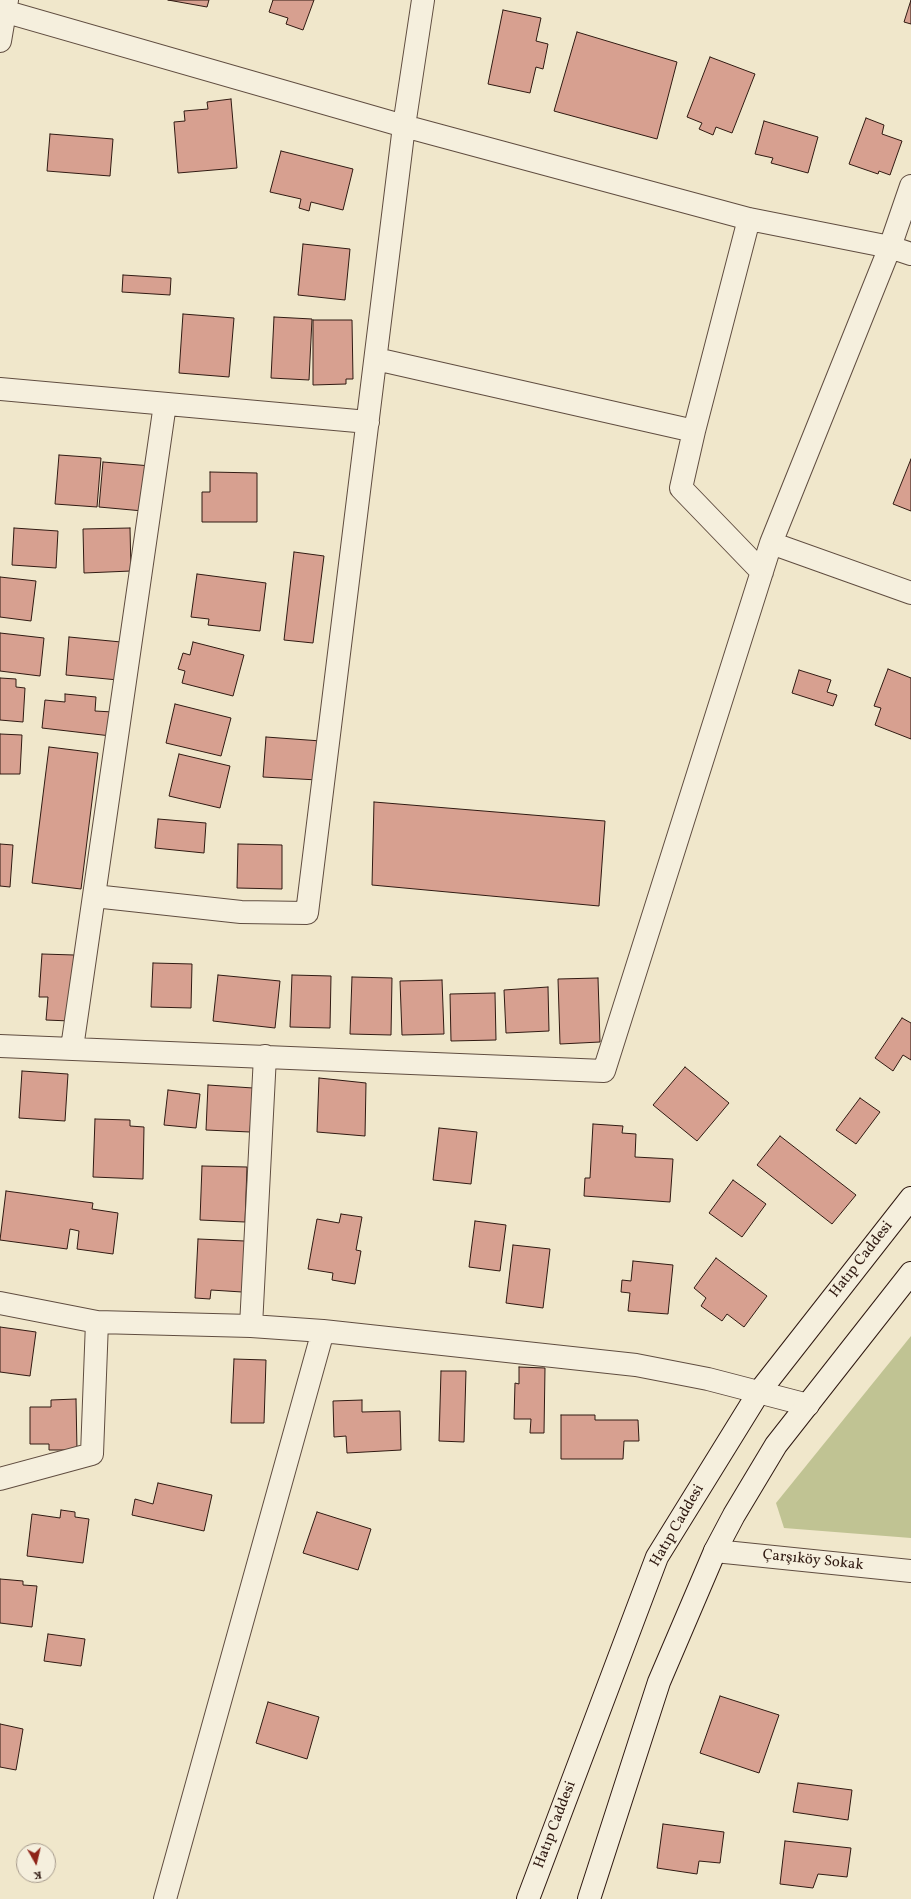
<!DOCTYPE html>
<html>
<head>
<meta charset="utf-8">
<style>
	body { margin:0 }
	#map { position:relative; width:911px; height:1899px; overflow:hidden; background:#f0e7cb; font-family:Vollkorn,serif }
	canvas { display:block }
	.north { position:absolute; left:16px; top:1843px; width:40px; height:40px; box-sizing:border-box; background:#f5efdd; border:1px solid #a69a8c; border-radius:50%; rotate:172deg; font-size:11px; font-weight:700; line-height:16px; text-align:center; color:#301a12 }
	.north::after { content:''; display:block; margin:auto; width:14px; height:18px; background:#8f2418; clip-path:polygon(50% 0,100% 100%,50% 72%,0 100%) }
</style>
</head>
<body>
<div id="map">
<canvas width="911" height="1899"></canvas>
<div class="north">K</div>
</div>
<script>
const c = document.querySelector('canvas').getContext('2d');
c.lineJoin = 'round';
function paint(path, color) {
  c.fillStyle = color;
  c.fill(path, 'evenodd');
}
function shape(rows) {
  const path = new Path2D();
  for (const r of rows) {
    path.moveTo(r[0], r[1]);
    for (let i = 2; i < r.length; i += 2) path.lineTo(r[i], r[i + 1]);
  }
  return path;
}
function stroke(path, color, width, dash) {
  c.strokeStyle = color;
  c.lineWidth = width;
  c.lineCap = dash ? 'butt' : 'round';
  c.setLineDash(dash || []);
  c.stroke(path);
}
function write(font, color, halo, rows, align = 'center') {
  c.font = font + ' Vollkorn,serif';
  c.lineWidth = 3.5;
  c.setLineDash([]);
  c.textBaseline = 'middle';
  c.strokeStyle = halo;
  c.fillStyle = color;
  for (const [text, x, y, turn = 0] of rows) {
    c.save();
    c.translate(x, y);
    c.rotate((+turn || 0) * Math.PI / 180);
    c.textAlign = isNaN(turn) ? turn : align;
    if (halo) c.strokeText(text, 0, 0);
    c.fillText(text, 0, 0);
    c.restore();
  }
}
const green = shape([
	[911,1336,911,1538,784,1528,776,1503]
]);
const building = shape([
	[168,0,209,0,207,7,168,0],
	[273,0,314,0,303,30,286,24,288,18,269,12,273,0],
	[911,0,911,24,904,22,911,0],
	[503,10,541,18,536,41,548,44,543,69,536,67,530,93,488,84,503,10],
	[577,32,677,62,657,139,554,111,577,32],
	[710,57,755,74,732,133,716,127,713,135,699,129,702,123,687,117,710,57],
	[231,99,237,168,178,173,174,122,185,121,184,111,208,109,207,102,231,99],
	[866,118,884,125,882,134,902,141,890,175,879,171,878,174,849,164,866,118],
	[764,121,818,137,808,173,771,163,773,158,755,154,764,121],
	[50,134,113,139,110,176,47,171,50,134],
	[281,151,353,169,343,210,311,202,309,211,299,208,301,199,270,192,281,151],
	[303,244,350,249,345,300,298,295,303,244],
	[123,275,171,278,170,295,122,292,123,275],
	[183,314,234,318,229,377,179,373,183,314],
	[274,317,312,319,309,380,271,378,274,317],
	[313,320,352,320,353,379,346,379,346,384,313,385,313,320],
	[59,455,101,458,97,507,55,504,59,455],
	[911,459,911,511,893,504,911,459],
	[103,462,151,466,143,511,99,507,103,462],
	[210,472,257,473,257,522,202,522,202,492,210,492,210,472],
	[14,528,58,531,56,568,12,565,14,528],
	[130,528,131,571,84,573,83,529,130,528],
	[294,552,324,556,313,643,284,640,294,552],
	[197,574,266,583,260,631,208,625,209,619,191,617,197,574],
	[0,577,36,581,31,621,0,617,0,577],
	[0,633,44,638,40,676,0,671,0,633],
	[69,637,121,642,118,680,66,675,69,637],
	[193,642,244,655,233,696,182,683,185,671,178,669,183,653,190,655,193,642],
	[888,669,911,678,911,739,875,725,881,708,874,706,888,669],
	[799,670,831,680,827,692,837,695,833,706,792,693,799,670],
	[0,678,16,679,16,687,25,688,23,722,0,720,0,678],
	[65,694,96,697,95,711,113,712,111,736,42,728,45,700,65,702,65,694],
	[175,704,231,718,221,756,166,743,175,704],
	[0,734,22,735,20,774,0,774,0,734],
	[266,737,321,741,318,780,263,777,266,737],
	[49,747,98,753,81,889,32,883,49,747],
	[179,754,230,766,220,808,169,796,179,754],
	[374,802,605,821,599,906,372,885,374,802],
	[158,819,206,823,204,853,155,848,158,819],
	[0,844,13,845,10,887,0,886,0,844],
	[238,844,282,845,282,889,237,888,238,844],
	[42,954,74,955,70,1021,46,1020,48,997,39,997,42,954],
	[153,963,192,964,191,1008,151,1007,153,963],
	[218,975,280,981,275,1028,213,1021,218,975],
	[292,975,331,976,330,1028,290,1027,292,975],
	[352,977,392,978,391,1035,350,1034,352,977],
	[598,978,600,1042,560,1044,558,979,598,978],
	[442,980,444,1034,402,1035,400,981,442,980],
	[548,987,549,1031,506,1033,504,990,548,987],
	[495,993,496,1040,451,1041,450,994,495,993],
	[902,1018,911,1023,911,1060,903,1055,893,1071,875,1058,902,1018],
	[685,1067,729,1103,697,1141,653,1105,685,1067],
	[22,1071,68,1074,65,1121,19,1118,22,1071],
	[319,1078,366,1083,365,1136,317,1132,319,1078],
	[208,1085,253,1088,250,1132,206,1130,208,1085],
	[168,1090,200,1094,196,1128,164,1125,168,1090],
	[860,1098,880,1112,856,1144,836,1130,860,1098],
	[95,1119,130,1120,130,1126,144,1127,143,1179,93,1177,95,1119],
	[593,1124,623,1126,622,1133,636,1134,635,1157,673,1159,670,1202,584,1196,585,1178,590,1178,593,1124],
	[439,1128,477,1132,471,1184,433,1180,439,1128],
	[780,1136,856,1195,832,1224,757,1165,780,1136],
	[202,1166,247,1167,245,1222,200,1220,202,1166],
	[733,1180,766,1204,742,1237,709,1213,733,1180],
	[6,1191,93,1203,92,1209,118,1213,113,1254,77,1249,79,1231,70,1229,67,1249,0,1240,6,1191],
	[341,1214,362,1217,356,1250,361,1251,355,1284,332,1280,333,1273,308,1269,317,1219,339,1223,341,1214],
	[475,1221,506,1225,500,1271,469,1267,475,1221],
	[198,1239,245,1241,242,1292,211,1290,210,1299,195,1298,198,1239],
	[513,1245,550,1249,543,1308,506,1303,513,1245],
	[716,1258,767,1296,744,1327,727,1314,722,1321,701,1306,706,1298,694,1288,716,1258],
	[633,1261,673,1265,668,1314,628,1311,630,1293,621,1292,622,1280,631,1281,633,1261],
	[0,1327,36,1332,30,1376,0,1372,0,1327],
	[234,1359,266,1360,264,1423,231,1423,234,1359],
	[519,1367,545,1368,544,1433,530,1433,531,1419,514,1419,515,1383,519,1384,519,1367],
	[441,1371,466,1371,464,1442,439,1441,441,1371],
	[76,1399,77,1450,49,1450,49,1444,30,1444,30,1407,51,1407,51,1400,76,1399],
	[362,1400,362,1412,400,1411,401,1450,347,1453,346,1436,334,1437,333,1401,362,1400],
	[561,1415,595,1415,595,1420,638,1420,639,1441,624,1441,623,1459,561,1459,561,1415],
	[158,1483,212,1495,204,1531,132,1515,135,1499,153,1504,158,1483],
	[61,1510,75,1512,75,1517,89,1519,83,1563,27,1556,32,1514,60,1518,61,1510],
	[317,1512,371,1529,358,1570,303,1553,317,1512],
	[0,1579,23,1581,23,1585,37,1586,32,1627,0,1623,0,1579],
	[48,1634,85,1639,81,1666,44,1661,48,1634],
	[720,1696,779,1715,759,1773,700,1753,720,1696],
	[268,1702,319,1717,307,1759,256,1743,268,1702],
	[0,1724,23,1729,16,1770,0,1767,0,1724],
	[798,1783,852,1790,848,1820,793,1812,798,1783],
	[663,1824,724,1832,720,1863,699,1861,697,1874,657,1868,663,1824],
	[785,1841,851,1848,847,1877,818,1874,813,1888,780,1884,785,1841]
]);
const street = shape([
	[0,10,404,126,749,219,890,247,911,254],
	[0,41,7,0],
	[749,219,694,431,681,488,762,572],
	[376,359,694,431],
	[0,389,368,422],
	[771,543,890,247,911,186],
	[94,896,241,912,307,913,404,126,423,0],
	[0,1046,604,1071,771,543,911,593],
	[72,1048,165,404],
	[0,1303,97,1322,251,1326,323,1331,636,1365,708,1379,808,1405],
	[251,1326,265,1056],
	[0,1479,92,1454,97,1322],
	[715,1551,911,1571],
	[165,1899,323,1331]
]);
const secondary = shape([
	[528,1899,657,1557,759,1392,911,1198],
	[589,1899,659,1682,715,1551,734,1515,776,1445,911,1273]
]);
const streetNames = [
	["Hatıp Caddesi",862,1260,-52],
	["Hatıp Caddesi",678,1526,-60],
	["Çarşıköy Sokak",813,1561,6],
	["Hatıp Caddesi",556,1825,-69]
];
paint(green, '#c0c393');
paint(building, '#d7a090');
stroke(building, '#301a12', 1);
stroke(street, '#604d40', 24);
stroke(secondary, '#301a12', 24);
stroke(street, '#f5efdd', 22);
stroke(secondary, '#f5efdd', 22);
write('15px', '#301a12', '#f5efdd', streetNames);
</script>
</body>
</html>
